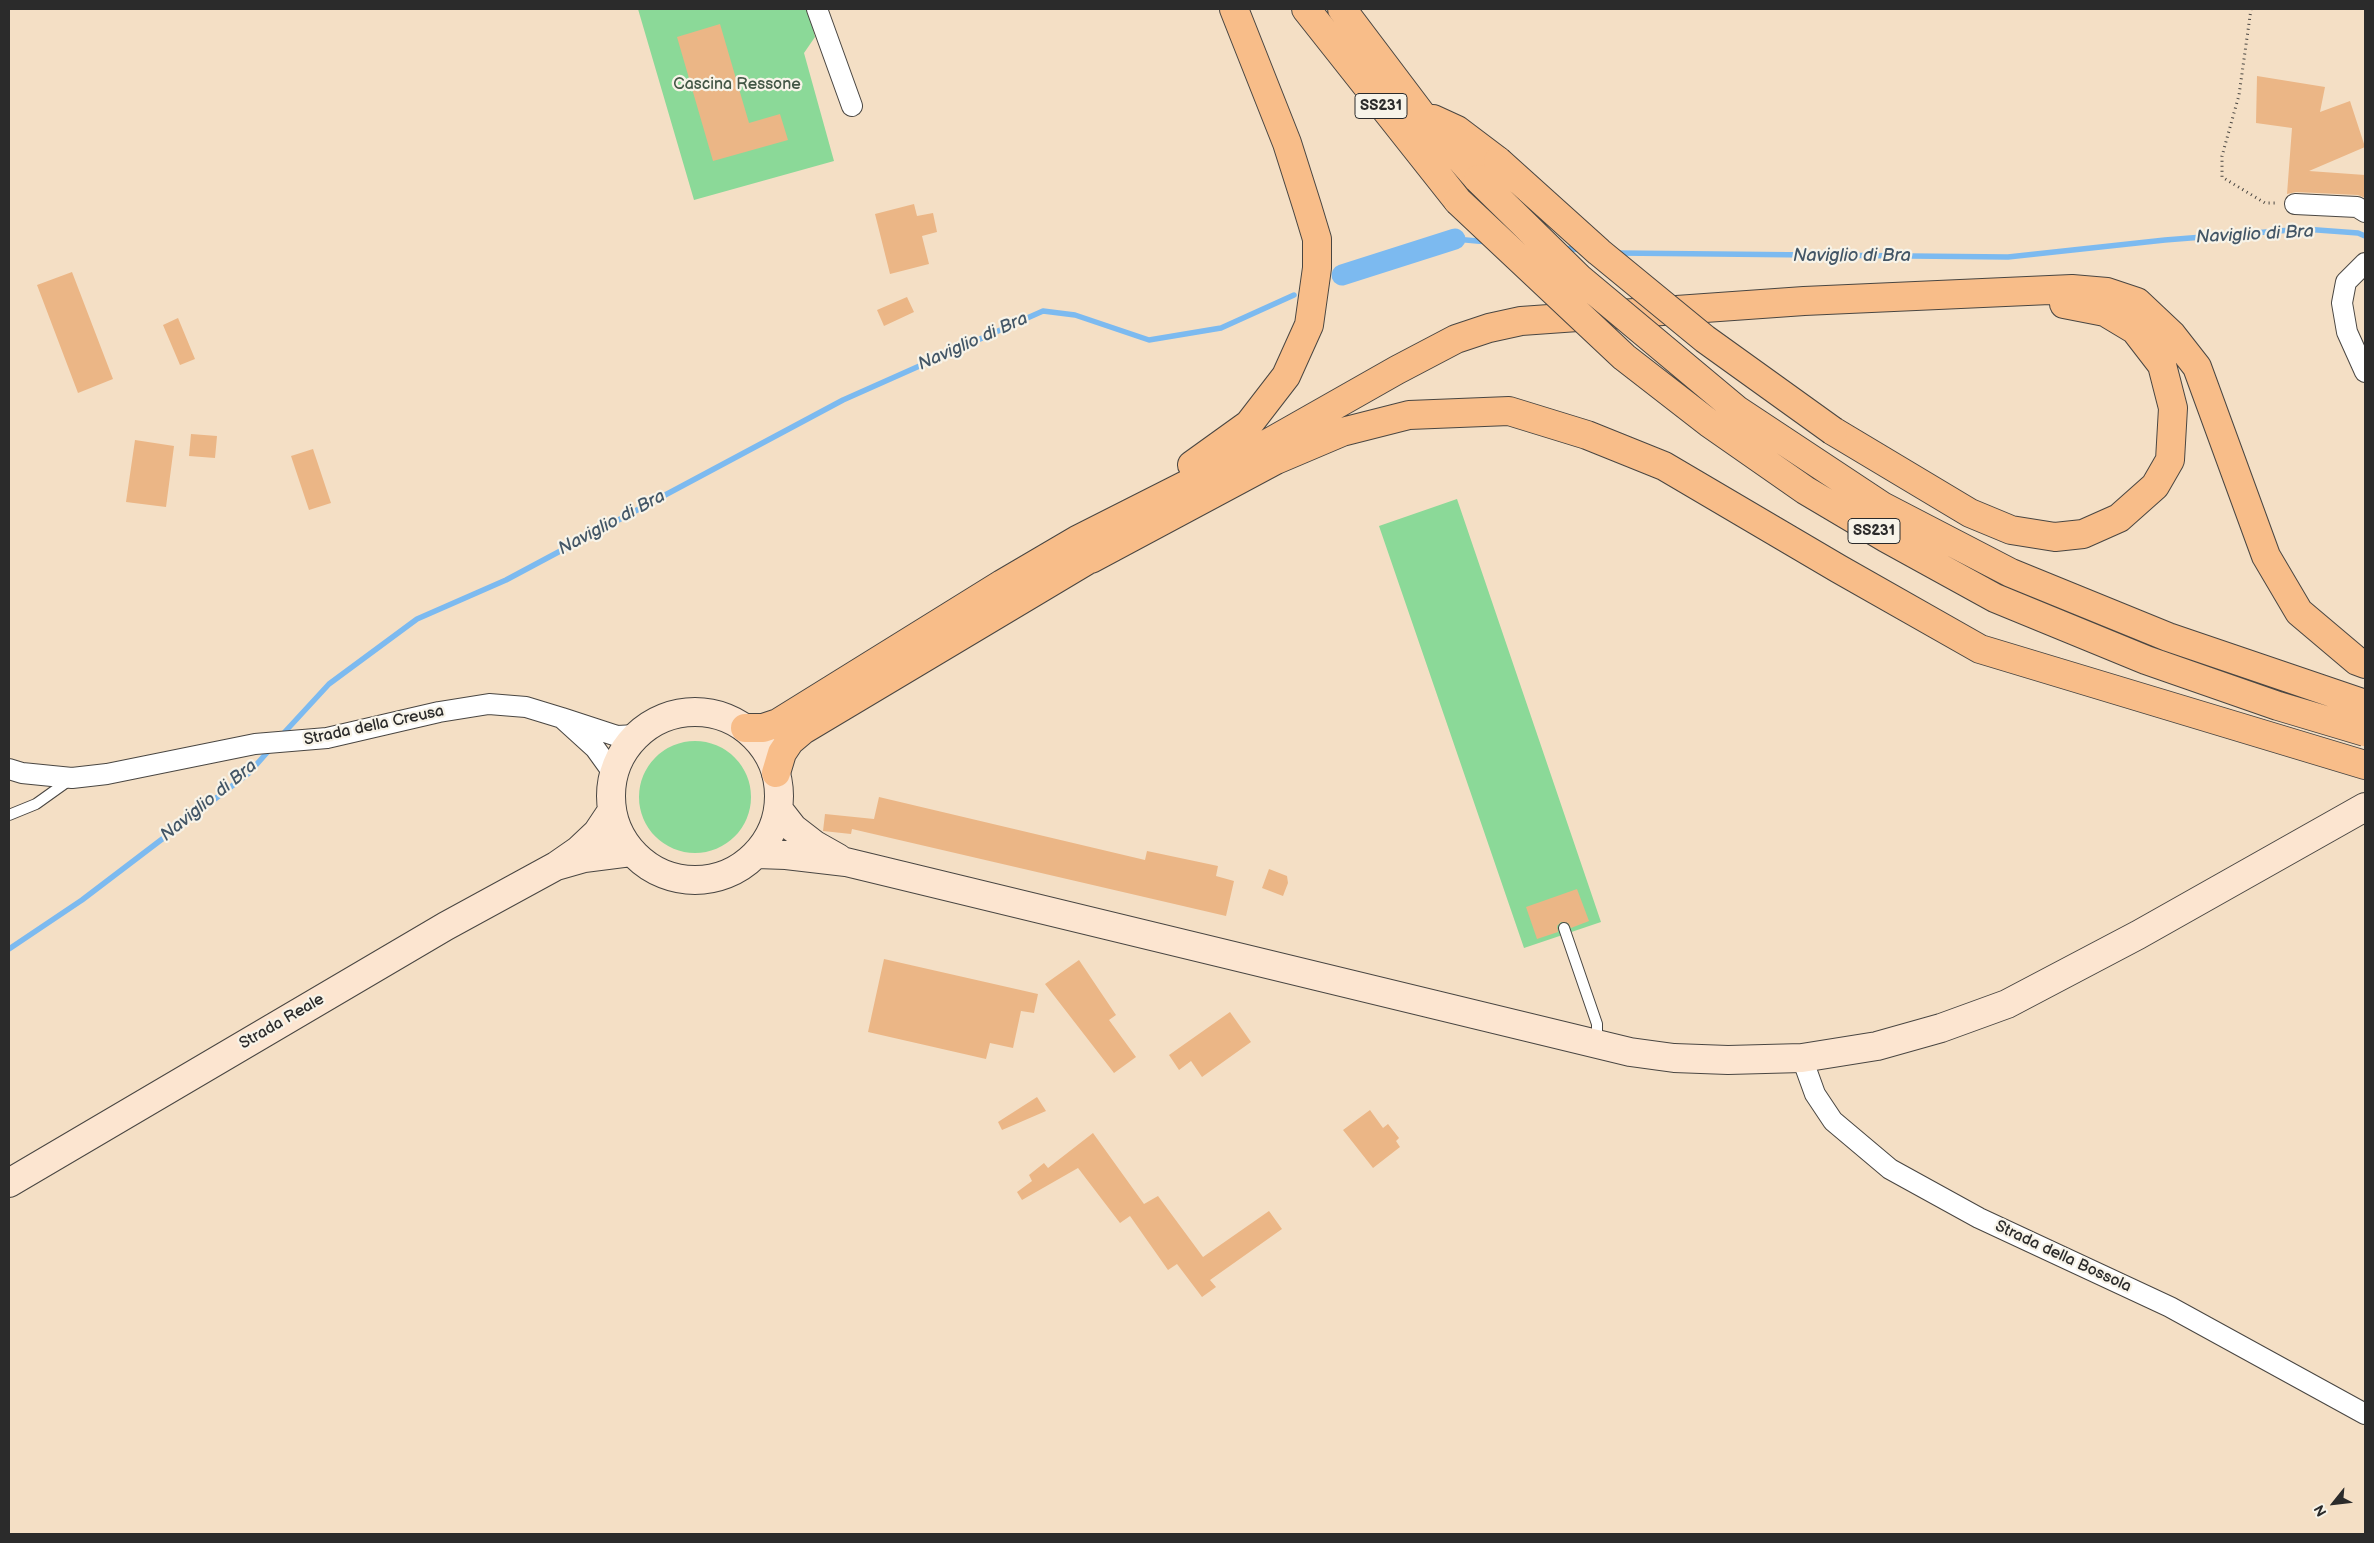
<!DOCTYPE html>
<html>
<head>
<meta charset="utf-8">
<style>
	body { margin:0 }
	#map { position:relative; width:2374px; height:1543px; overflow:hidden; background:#f4dfc5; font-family:"Balsamiq Sans",sans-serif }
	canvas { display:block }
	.frame { position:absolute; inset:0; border:10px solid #2b2b2b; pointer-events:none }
	.north { position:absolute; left:2309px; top:1478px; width:50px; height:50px; -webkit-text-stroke:4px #f7f3e8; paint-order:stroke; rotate:241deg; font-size:14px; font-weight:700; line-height:20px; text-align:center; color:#2b2b2b }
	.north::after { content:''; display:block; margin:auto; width:18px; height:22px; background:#2b2b2b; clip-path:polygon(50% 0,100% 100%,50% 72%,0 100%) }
</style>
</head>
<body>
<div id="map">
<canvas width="2374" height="1543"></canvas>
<div class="frame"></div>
<div class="north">N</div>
</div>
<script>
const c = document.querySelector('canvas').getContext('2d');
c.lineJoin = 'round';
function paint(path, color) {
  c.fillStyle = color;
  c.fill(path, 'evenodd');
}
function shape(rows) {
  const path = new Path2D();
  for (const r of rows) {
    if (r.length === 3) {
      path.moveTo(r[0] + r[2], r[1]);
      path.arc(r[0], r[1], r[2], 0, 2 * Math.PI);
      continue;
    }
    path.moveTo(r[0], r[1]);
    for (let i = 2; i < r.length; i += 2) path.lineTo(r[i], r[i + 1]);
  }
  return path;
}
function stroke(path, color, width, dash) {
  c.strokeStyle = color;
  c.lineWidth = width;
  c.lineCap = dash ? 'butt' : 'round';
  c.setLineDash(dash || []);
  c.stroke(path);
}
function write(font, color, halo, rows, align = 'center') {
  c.font = font + ' "Balsamiq Sans",sans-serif';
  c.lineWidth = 4.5;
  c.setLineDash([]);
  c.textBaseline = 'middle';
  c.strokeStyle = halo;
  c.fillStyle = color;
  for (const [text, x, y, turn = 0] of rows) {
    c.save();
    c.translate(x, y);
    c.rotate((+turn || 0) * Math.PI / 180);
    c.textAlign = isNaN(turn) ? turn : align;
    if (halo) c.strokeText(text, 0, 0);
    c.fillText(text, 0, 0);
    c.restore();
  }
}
const green = shape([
	[638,9,808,9,815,37,804,53,834,161,694,200],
	[1457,499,1601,922,1524,948,1379,526],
	[695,797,56]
]);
const stream = shape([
	[1455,239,1488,242],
	[1562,248,1583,250],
	[1617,253,2008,257,2165,240,2304,229,2358,233,2365,236],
	[282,735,329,684,417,619,506,580,843,400,1043,311,1075,315,1149,340,1221,328,1294,295],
	[9,949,82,900,249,773,271,748]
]);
const canal = shape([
	[1342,275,1455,239]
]);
const building = shape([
	[720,24,749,123,780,114,788,140,713,161,677,37],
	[2257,76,2325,87,2320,112,2350,101,2365,147,2309,171,2365,175,2365,198,2358,195,2296,192,2287,194,2292,128,2256,123],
	[914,204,917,216,933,213,937,232,922,236,929,264,890,274,875,214],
	[72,272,113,379,78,393,37,285],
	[907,297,914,312,884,326,877,310],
	[178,318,195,359,180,365,163,325],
	[191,434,217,436,215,458,189,456],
	[135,440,174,446,166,507,126,502],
	[313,449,331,503,309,510,291,456],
	[879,797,1145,860,1147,851,1218,866,1216,876,1234,881,1226,916,852,829,851,834,823,831,825,814,874,819],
	[1269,869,1287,876,1288,883,1283,896,1262,888],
	[1577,889,1589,921,1571,928,1568,923,1561,922,1557,926,1558,932,1537,939,1526,907],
	[884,959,1038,994,1034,1013,1021,1011,1013,1048,990,1043,986,1059,868,1032],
	[1079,960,1116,1015,1109,1020,1136,1057,1114,1073,1045,984],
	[1230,1012,1251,1042,1202,1077,1191,1061,1179,1070,1169,1055],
	[1037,1097,1046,1111,1002,1130,998,1122],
	[1370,1110,1383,1128,1388,1124,1399,1138,1396,1141,1400,1147,1373,1168,1343,1130],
	[1093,1133,1144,1204,1158,1196,1203,1257,1269,1211,1282,1229,1210,1280,1216,1287,1202,1297,1177,1264,1168,1270,1130,1216,1120,1223,1078,1168,1022,1200,1017,1192,1032,1181,1029,1175,1044,1163,1048,1168]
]);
const path = shape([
	[2251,9,2239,95,2222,156,2222,177,2265,203,2276,203]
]);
const service = shape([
	[9,815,36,804,71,779],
	[1564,928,1597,1024,1597,1044]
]);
const minor = shape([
	[817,9,852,106],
	[2295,204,2357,207,2365,212],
	[2365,263,2346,282,2342,303,2347,332,2365,372],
	[9,769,22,773,72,778,107,774,255,744,327,738,439,712,489,704,526,707,562,718],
	[613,773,595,748,562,718,617,736,636,735],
	[1802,1058,1815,1094,1833,1121,1890,1169,1979,1218,2170,1307,2365,1414]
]);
const secondary = shape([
	[695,796,84],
	[779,810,793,828,815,845,838,858],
	[611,812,597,833,579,850,556,866,584,858,631,852],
	[757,854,786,855,846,862,1630,1052,1674,1058,1728,1060,1802,1058,1877,1046,1941,1028,2007,1004,2138,935,2365,807],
	[9,1183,446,926,556,866]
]);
const trunk = shape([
	[1306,9,1458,201],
	[1342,9,1422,115,1478,179],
	[1433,119,1457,130,1498,161],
	[1833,431,1970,513,2011,530,2055,537,2083,534,2119,518,2155,486,2170,460,2173,408,2162,365,2135,330,2105,312,2064,304],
	[1192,465,1249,424,1286,376,1309,325,1317,268,1317,239,1307,206,1287,143,1234,9],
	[1091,559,1276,460,1342,432,1409,415,1509,411,1587,435,1664,466,1839,569,1980,649,2365,765],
	[745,728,763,728,778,723,1002,584,1077,540,1263,446,1397,370,1456,339,1489,328,1521,321,1804,301,2072,289,2107,292,2137,302,2172,335,2197,367,2266,556,2299,612,2357,661,2365,664],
	[776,773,782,753,790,741,803,730,1106,549]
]);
const trunkBridge = shape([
	[1498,161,1599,252,1705,339,1833,431],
	[1478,179,1579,278,1737,410,1882,506,2011,573,2168,637,2365,704],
	[1458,201,1624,357,1709,423,1805,490,1886,538,1995,598,2146,660,2278,706,2365,732]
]);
const shields = [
	[1381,106,52],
	[1874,531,52]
];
const shieldNames = [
	["SS231",1381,106],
	["SS231",1874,531]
];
const parkNames = [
	["Cascina Ressone",737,85]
];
const streetNames = [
	["Strada della Creusa",374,726,-12],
	["Strada Reale",282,1022,-30],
	["Strada della Bossola",2063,1257,25]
];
const waterNames = [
	["Naviglio di Bra",2255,235,-3],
	["Naviglio di Bra",1852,256],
	["Naviglio di Bra",973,342,-24],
	["Naviglio di Bra",612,523,-28],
	["Naviglio di Bra",209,801,-39]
];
paint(green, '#8bd998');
stroke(stream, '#7cbaf0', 5.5);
stroke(canal, '#7cbaf0', 21);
paint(building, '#ebb686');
stroke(service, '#494642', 12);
stroke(minor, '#494642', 22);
stroke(secondary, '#494642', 30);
stroke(trunk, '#494642', 30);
stroke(path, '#494642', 3, [1, 4]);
stroke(service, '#fff', 10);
stroke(minor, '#fff', 20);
stroke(secondary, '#fce5d0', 28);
stroke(trunk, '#f8bd89', 28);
stroke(trunkBridge, '#494642', 30, []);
stroke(trunkBridge, '#f8bd89', 28);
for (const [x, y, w] of shields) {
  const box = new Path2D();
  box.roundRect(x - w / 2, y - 12.5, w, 25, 4);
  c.fillStyle = '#f7f3e8';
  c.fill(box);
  stroke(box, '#2b2b2b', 1);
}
write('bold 15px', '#2b2b2b', null, shieldNames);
write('16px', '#435646', '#f7f3e8', parkNames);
write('16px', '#2b2b2b', '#f7f3e8', streetNames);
write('italic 18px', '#435666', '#f7f3e8', waterNames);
</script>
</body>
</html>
